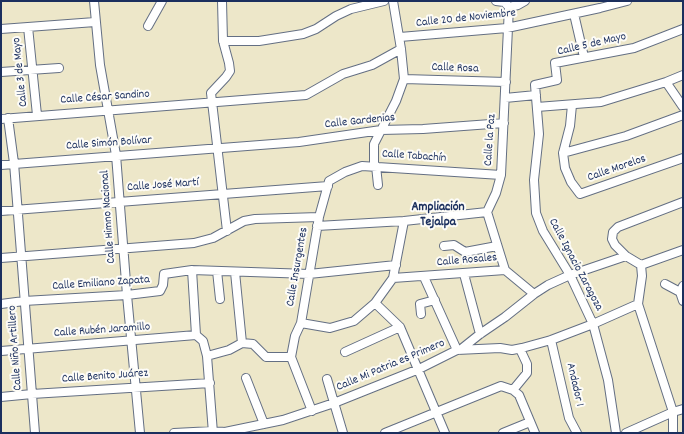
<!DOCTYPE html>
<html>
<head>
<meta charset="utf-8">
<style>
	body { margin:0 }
	#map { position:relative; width:684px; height:434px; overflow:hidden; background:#ede7c9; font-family:Dekko,sans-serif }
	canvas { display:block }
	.frame { position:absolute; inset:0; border:2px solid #1b2f5e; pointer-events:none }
</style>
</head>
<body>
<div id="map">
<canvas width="684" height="434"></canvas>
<div class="frame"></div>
</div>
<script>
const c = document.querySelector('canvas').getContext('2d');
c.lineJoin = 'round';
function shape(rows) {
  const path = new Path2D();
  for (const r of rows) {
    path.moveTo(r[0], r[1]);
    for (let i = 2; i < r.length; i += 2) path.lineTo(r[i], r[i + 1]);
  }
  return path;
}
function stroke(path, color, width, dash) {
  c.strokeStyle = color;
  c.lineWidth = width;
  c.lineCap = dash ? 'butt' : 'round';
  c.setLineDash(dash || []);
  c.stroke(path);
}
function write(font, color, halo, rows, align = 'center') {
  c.font = font + ' Dekko,sans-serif';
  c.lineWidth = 4;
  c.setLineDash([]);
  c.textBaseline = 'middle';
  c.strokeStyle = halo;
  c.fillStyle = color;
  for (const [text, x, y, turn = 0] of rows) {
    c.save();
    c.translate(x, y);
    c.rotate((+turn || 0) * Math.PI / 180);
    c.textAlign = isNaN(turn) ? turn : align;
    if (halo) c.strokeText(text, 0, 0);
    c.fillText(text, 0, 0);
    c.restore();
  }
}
const minor = shape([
	[94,1,100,65,116,155,127,295,140,433],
	[222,1,223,41,229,63,230,71,226,77,211,93,227,231],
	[496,1,504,2,509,7,518,5,525,1],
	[574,14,584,57],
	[148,26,162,1],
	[28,27,37,115],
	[1,29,95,22],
	[400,37,507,28,600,8,627,1],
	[223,41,259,41,303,34,316,29,336,16,351,9,384,1],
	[1,72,59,68],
	[404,79,506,82],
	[666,82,683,107],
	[505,98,536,95],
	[572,105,570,126,563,153,565,168,571,182,580,194,683,158],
	[537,107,601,102,666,82,683,75],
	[8,118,14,163,35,433],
	[1,119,306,95,343,74,372,65,401,49],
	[563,153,626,136,683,115],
	[1,165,299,142,381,130,423,129,504,123],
	[374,166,374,144,396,101,404,79,401,49,393,1],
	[376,166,378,185],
	[1,211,328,186],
	[317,226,404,221,487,212],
	[444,246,454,245,465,252,497,246],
	[1,258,194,243,213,238,244,221,255,219,319,217],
	[641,265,683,250],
	[192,270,196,335],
	[505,270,487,212,496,193,501,175,509,7],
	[217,271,220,299],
	[235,272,242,343],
	[464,274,480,334],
	[424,277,457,350],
	[393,278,505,270,534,294],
	[665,284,680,292],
	[683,286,680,292,683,301],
	[375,303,400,327,445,433],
	[1,304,24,301,127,295,160,291,163,285,164,274,192,270,309,274,396,265],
	[421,314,420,304,435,300],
	[301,323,330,328,354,321,375,303,393,278,404,221],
	[551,340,569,418,577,433],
	[460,350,480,334,505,317,534,294,548,285,570,275,626,256],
	[1,351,196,335,203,341,207,356,213,433],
	[345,352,400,327],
	[207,356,229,350,242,343,253,344,266,357,291,357],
	[246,378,264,424],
	[327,379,343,433],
	[513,390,527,373,527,364,520,349],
	[1,397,32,394,210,383],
	[312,411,291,357,295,336,301,323,319,217,329,181,345,172,362,166,501,175],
	[174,433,213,431,225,432,283,420,334,403,419,369,457,350,500,348,512,350,522,348,551,340,593,324,638,304],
	[385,433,501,386,513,390,519,395,535,433],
	[503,433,530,422],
	[616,433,608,380,593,324,570,275,543,231,536,213,534,180,539,134,535,85,557,80,555,63,634,48,683,29],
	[626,433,673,412,683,409],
	[673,433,673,412,638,304,642,276,641,265,626,256,615,245,612,239,613,232,618,227,683,202]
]);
const streetNames = [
	["Calle 20 de Noviembre",466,19,-6],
	["Calle 5 de Mayo",592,45,-13],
	["Calle Rosa",455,69,2],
	["Calle 3 de Mayo",21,72,-96],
	["Calle César Sandino",105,98,-4],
	["Calle Gardenias",360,122,-6],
	["Calle la Paz",491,140,-86],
	["Calle Simón Bolívar",109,144,-4],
	["Calle Tabachín",414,157,4],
	["Calle Morelos",617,169,-19],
	["Calle José Martí",163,186,-4],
	["Calle Himno Nacional",109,217,-94],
	["Calle Rosales",467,261,-5],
	["Calle Ignacio Zaragoza",575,265,62],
	["Calle Insurgentes",298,267,-80],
	["Calle Emiliano Zapata",101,284,-4],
	["Calle Rubén Jaramillo",102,331,-4],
	["Calle Niño Artillero",16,348,-94],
	["Calle Mi Patria es Primero",391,366,-23],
	["Calle Benito Juárez",105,377,-4],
	["Andador 1",574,385,77]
];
const neighbourhoodNames = [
	["Ampliación",438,208],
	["Tejalpa",438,223]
];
stroke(minor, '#646f83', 10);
stroke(minor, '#fff', 8);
write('12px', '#1b2f5e', '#fdfcf7', streetNames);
write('bold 13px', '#1b2f5e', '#fdfcf7', neighbourhoodNames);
</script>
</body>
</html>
